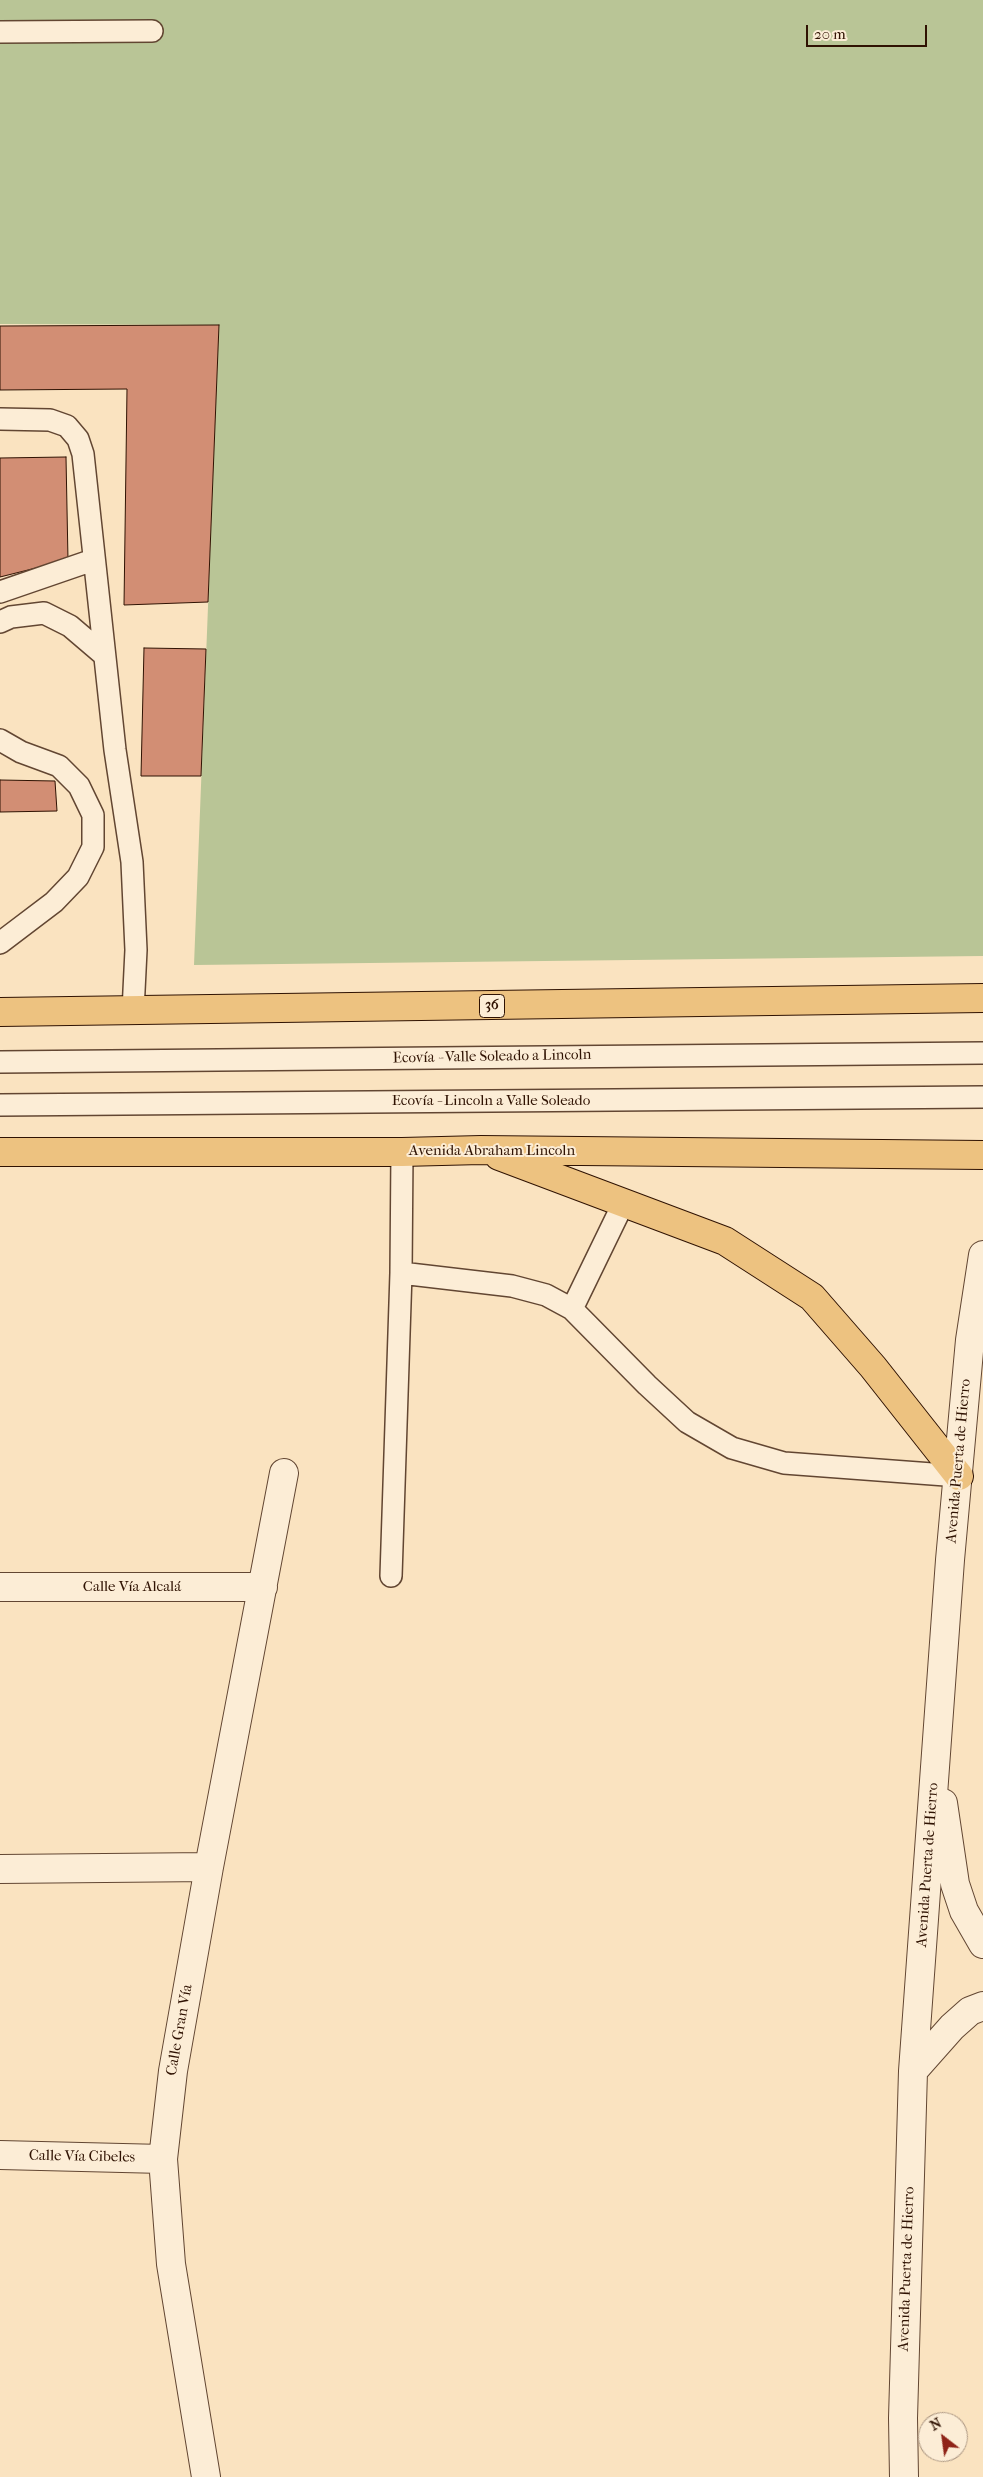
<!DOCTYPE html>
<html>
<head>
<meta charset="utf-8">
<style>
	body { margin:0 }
	#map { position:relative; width:983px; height:2477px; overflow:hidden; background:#fae3c0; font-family:"IM FELL French Canon",serif }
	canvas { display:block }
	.north { position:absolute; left:918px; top:2412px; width:50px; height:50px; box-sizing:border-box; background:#fcedd6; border:1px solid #aa9581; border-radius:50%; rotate:330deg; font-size:14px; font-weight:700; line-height:20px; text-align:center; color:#2f1202 }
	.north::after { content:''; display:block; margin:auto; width:18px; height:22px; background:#8f2418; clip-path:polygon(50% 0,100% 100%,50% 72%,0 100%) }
	.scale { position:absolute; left:806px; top:25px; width:121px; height:22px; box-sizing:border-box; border:2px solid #2f1202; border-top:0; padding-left:6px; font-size:15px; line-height:18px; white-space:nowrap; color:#2f1202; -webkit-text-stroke:4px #fcedd6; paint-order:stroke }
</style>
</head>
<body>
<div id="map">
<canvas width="983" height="2477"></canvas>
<div class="north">N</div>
<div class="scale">20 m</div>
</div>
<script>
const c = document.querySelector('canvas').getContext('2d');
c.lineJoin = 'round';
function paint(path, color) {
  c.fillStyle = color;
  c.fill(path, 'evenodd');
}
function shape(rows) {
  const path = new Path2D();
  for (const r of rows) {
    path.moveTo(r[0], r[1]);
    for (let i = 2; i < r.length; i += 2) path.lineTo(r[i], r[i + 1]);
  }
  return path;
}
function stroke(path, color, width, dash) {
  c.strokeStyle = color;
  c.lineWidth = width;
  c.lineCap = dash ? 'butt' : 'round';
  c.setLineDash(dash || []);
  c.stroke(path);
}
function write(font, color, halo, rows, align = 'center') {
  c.font = font + ' "IM FELL French Canon",serif';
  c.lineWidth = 4;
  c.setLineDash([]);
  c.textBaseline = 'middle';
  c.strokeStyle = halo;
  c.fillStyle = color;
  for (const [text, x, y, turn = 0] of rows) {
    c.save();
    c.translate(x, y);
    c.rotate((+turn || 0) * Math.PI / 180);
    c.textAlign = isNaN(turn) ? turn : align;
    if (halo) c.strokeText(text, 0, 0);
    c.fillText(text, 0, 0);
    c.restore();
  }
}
const green = shape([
	[0,0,983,0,983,956,194,965,219,325,0,324]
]);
const building = shape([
	[219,325,208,602,124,605,127,389,0,390,0,326,219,325],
	[66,457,68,560,0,577,0,458,66,457],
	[144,648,206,649,201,776,141,776,144,648],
	[0,780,55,781,57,811,0,812,0,780]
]);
const service = shape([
	[0,32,152,31],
	[0,419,50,420,67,426,78,439,83,454,115,750,132,862,136,950,133,1011],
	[0,592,93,560],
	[0,622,11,617,44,613,70,626,104,655],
	[0,740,21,752,59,766,79,786,93,815,93,847,78,877,54,902,0,943],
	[0,1062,983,1053],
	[0,1105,983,1097],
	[402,1152,401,1273,512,1286,546,1295,572,1309,647,1385,687,1422,732,1448,784,1463,959,1476],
	[572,1309,623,1204],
	[391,1576,401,1273]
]);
const minor = shape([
	[0,1587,263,1587],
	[0,1869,209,1867],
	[0,2155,163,2159],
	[206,2477,171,2264,163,2159,173,2071,209,1867,284,1473]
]);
const tertiary = shape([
	[943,1803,955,1884,964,1911,983,1944],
	[913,2071,952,2027,970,2011,983,2006],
	[904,2477,903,2418,913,2071,950,1560,970,1340,983,1255]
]);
const primary = shape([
	[0,1012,983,998],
	[0,1152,402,1152,481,1150,983,1155],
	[499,1156,725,1241,812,1297,873,1367,959,1476]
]);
const shields = [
	[492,1006,25]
];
const shieldNames = [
	["36",492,1006]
];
const streetNames = [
	["Ecovía - Valle Soleado a Lincoln",492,1057,-1],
	["Ecovía - Lincoln a Valle Soleado",491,1101],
	["Avenida Abraham Lincoln",492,1151],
	["Avenida Puerta de Hierro",959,1461,-85],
	["Calle Vía Alcalá",132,1587],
	["Avenida Puerta de Hierro",928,1865,-86],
	["Calle Gran Vía",180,2030,-80],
	["Calle Vía Cibeles",82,2157,1],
	["Avenida Puerta de Hierro",907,2269,-88]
];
paint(green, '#b9c596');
paint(building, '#d28e74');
stroke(building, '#2f1202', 1);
stroke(service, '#624632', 24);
stroke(minor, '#624632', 30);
stroke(tertiary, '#624632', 30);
stroke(primary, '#2f1202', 30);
stroke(service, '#fcedd6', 21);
stroke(minor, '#fcedd6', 28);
stroke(tertiary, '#fcedd6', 28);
stroke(primary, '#edc280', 28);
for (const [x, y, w] of shields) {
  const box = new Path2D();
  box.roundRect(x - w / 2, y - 11.5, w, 23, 4);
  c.fillStyle = '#fcedd6';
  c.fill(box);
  stroke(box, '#2f1202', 1);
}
write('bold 14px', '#2f1202', null, shieldNames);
write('15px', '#2f1202', '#fcedd6', streetNames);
</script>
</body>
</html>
